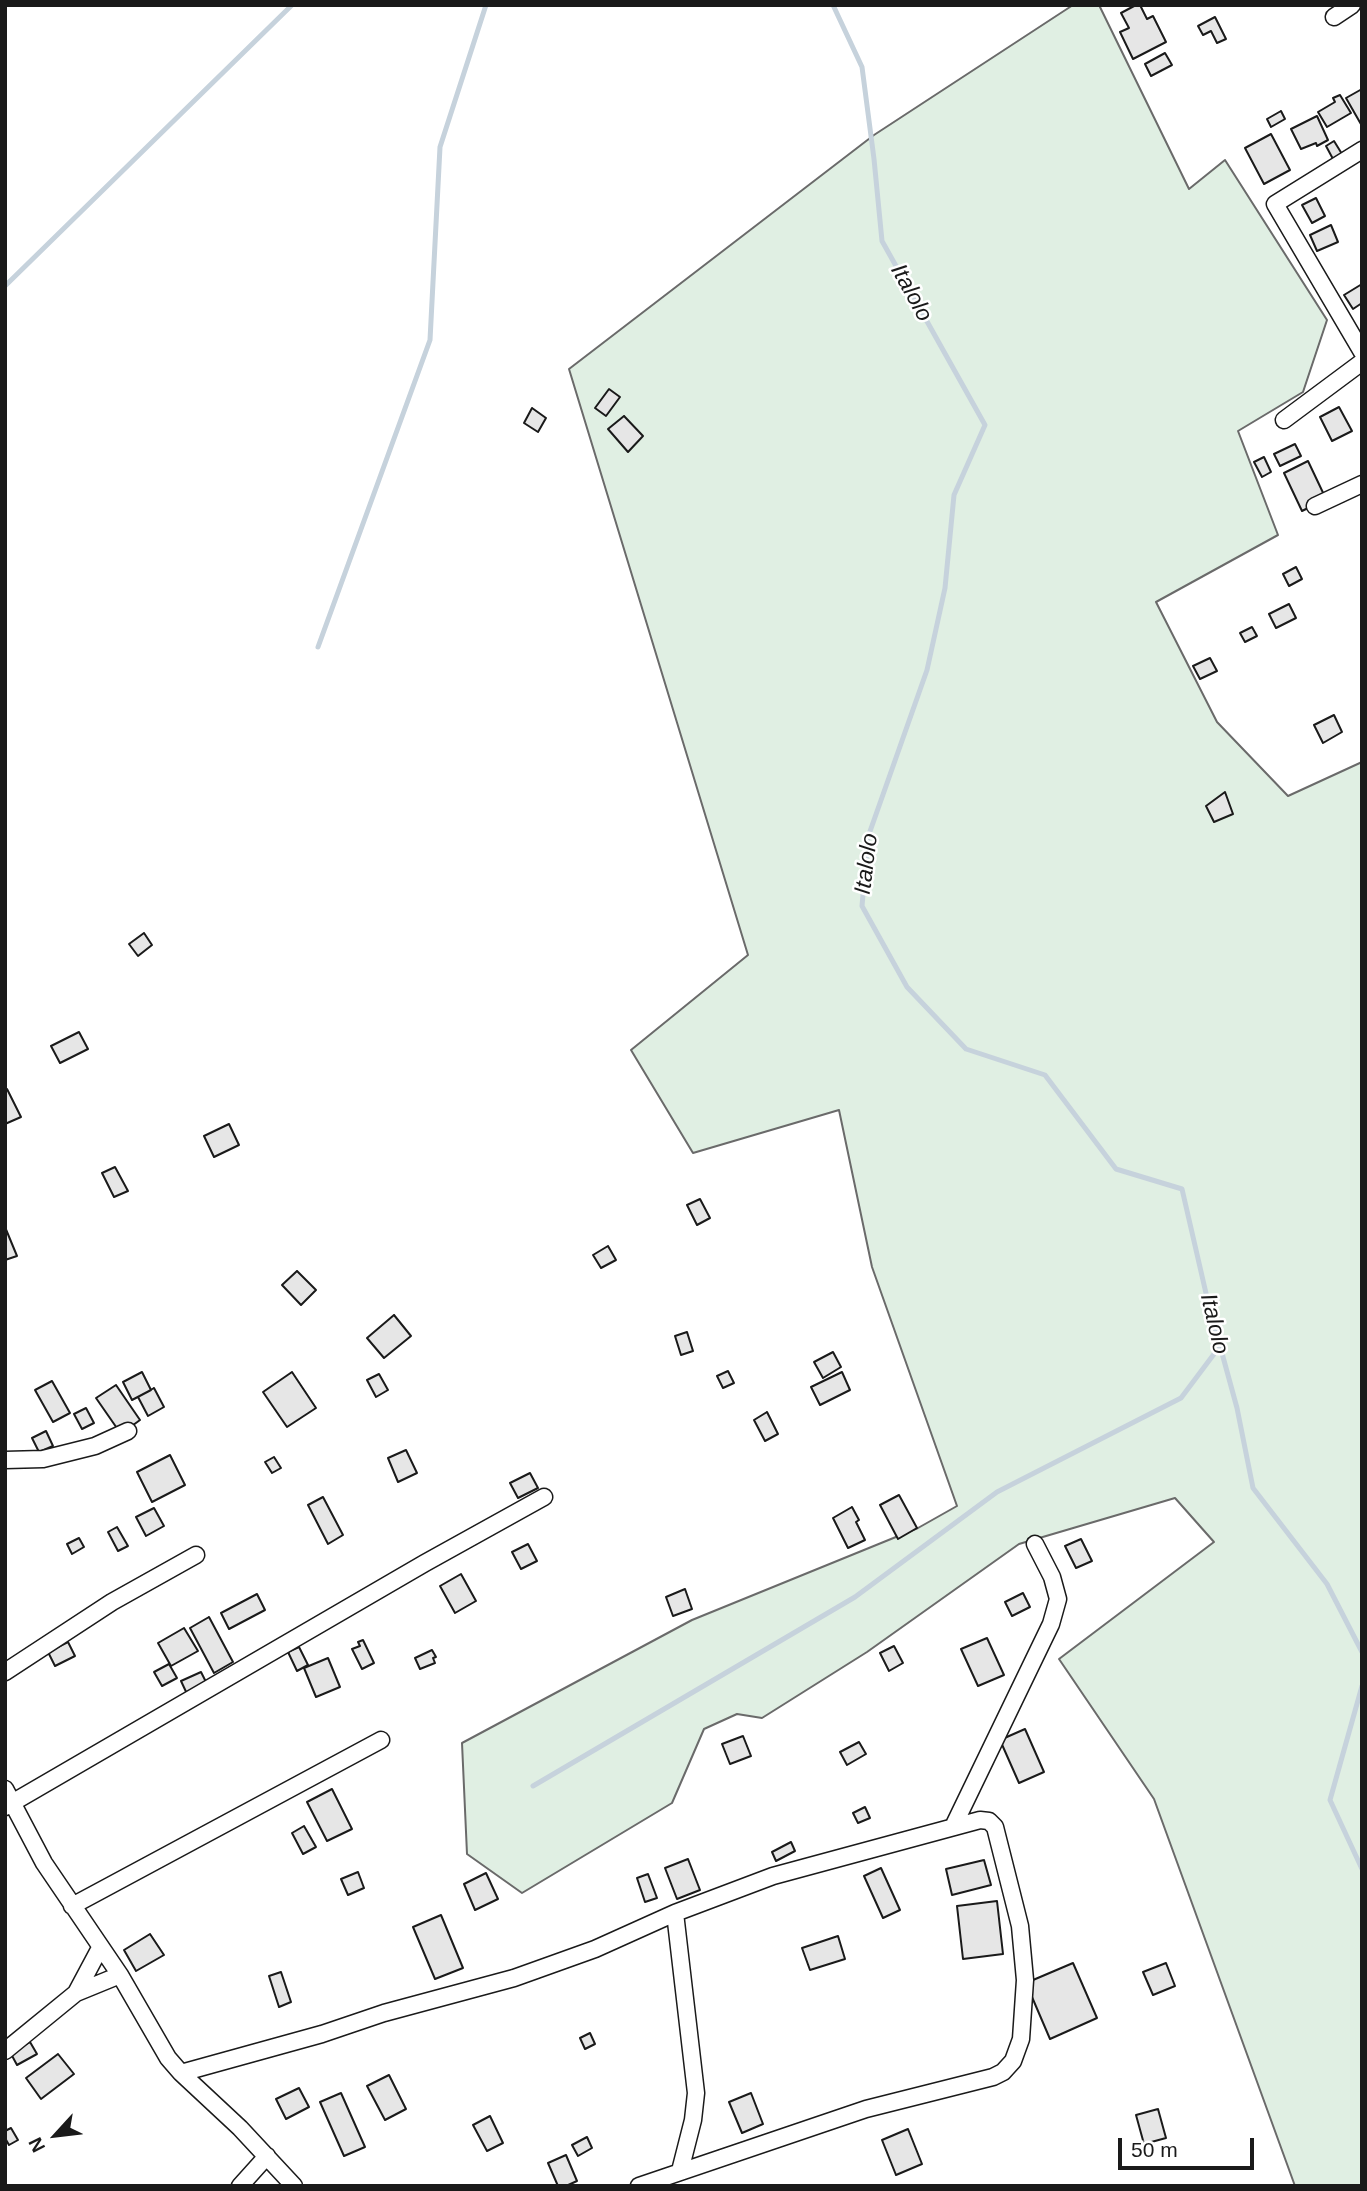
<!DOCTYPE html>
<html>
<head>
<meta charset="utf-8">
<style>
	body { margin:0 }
	#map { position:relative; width:1367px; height:2191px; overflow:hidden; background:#fff; font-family:Helvetica,sans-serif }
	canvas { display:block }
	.frame { position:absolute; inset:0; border:7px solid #1a1a1a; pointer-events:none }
	.north { position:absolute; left:21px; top:2100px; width:70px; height:70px; -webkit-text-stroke:5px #fff; paint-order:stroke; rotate:243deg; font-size:19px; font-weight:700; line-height:28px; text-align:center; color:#1a1a1a }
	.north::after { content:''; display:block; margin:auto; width:24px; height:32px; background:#1a1a1a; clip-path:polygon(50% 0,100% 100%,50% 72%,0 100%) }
	.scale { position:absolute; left:1118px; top:2138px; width:136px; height:32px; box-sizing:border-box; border:4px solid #1a1a1a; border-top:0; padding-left:9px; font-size:21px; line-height:24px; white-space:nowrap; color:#1a1a1a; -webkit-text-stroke:5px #fff; paint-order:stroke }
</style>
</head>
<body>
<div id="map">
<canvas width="1367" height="2191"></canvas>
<div class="frame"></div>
<div class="north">N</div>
<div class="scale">50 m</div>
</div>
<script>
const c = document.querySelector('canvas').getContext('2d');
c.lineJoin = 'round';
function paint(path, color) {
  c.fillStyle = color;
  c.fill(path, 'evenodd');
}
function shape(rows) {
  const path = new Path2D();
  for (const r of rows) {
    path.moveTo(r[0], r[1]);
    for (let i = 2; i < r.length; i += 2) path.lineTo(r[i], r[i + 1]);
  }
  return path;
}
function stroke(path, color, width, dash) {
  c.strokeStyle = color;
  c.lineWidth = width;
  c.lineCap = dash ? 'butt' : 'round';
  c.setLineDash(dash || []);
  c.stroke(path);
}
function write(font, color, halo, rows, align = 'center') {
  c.font = font + ' Helvetica,sans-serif';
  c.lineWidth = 5;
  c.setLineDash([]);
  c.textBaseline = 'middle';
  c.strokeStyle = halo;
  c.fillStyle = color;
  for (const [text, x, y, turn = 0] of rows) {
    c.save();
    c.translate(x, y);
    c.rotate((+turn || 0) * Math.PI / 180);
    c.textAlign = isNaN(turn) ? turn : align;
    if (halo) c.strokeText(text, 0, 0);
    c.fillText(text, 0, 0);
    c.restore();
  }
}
const green = shape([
	[1073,5,1099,5,1189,189,1225,160,1327,320,1303,392,1238,431,1278,535,1156,602,1217,722,1288,796,1362,762,1362,2186,1295,2186,1154,1799,1059,1659,1214,1542,1175,1498,1019,1544,867,1652,762,1718,737,1714,704,1729,672,1803,522,1893,467,1854,462,1743,692,1620,918,1528,957,1506,872,1267,839,1110,693,1153,631,1050,748,955,569,369,874,135,1073,5]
]);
const stream = shape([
	[833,5,862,67,874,159,882,241,985,425,954,495,945,588,927,670,868,837,862,906,907,987,966,1049,1045,1075,1116,1169,1182,1189,1208,1302,1237,1408,1253,1488,1327,1584,1362,1652],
	[5,286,292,5],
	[318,647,430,340,440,147,486,5],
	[1362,1686,1330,1800,1362,1869],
	[533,1786,855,1597,997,1492,1181,1398,1220,1346]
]);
const building = shape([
	[1136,5,1140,5,1147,19,1153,16,1166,42,1133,59,1120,32,1129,28,1121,13,1136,5],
	[1215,17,1226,39,1217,43,1211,31,1203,35,1198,26,1215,17],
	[1165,53,1172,65,1151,76,1145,64,1165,53],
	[1362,89,1362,126,1346,98,1362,89],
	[1340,95,1351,113,1327,127,1318,112,1335,102,1333,98,1340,95],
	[1281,111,1285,119,1271,127,1267,119,1281,111],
	[1317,116,1328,140,1317,146,1316,143,1301,149,1291,129,1317,116],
	[1271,134,1290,170,1264,184,1245,148,1271,134],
	[1334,141,1342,154,1333,159,1326,146,1334,141],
	[1316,198,1325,216,1312,223,1302,205,1316,198],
	[1331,225,1338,242,1317,251,1310,235,1331,225],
	[1362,284,1362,303,1353,309,1344,295,1362,284],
	[609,389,620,397,606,416,595,408,609,389],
	[1339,407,1352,431,1332,441,1320,417,1339,407],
	[532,408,546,418,538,432,524,423,532,408],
	[624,416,643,436,628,452,608,429,624,416],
	[1295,444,1301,456,1280,466,1274,454,1295,444],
	[1264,457,1271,472,1262,477,1254,462,1264,457],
	[1308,461,1326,499,1302,511,1284,473,1308,461],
	[1296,567,1302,579,1289,586,1283,574,1296,567],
	[1289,604,1296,618,1276,628,1269,614,1289,604],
	[1252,627,1257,636,1245,642,1240,633,1252,627],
	[1210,658,1217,671,1200,679,1193,666,1210,658],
	[1334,715,1342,732,1323,743,1314,725,1334,715],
	[1225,792,1233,814,1214,822,1206,806,1225,792],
	[144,933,152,945,138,956,129,944,144,933],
	[79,1032,88,1049,60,1063,51,1046,79,1032],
	[7,1089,21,1117,5,1124,5,1090,7,1089],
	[229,1124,239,1145,214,1157,204,1136,229,1124],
	[115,1167,128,1191,114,1197,102,1173,115,1167],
	[700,1199,710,1218,697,1225,687,1205,700,1199],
	[5,1227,17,1256,5,1260,5,1227],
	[608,1246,616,1260,601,1268,593,1255,608,1246],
	[297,1271,316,1290,301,1305,282,1285,297,1271],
	[394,1315,411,1336,384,1358,367,1338,394,1315],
	[687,1332,693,1351,681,1355,675,1336,687,1332],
	[833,1352,841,1367,823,1378,814,1362,833,1352],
	[728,1371,734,1383,723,1388,717,1376,728,1371],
	[142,1372,151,1390,132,1400,123,1382,142,1372],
	[292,1372,316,1408,287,1427,263,1392,292,1372],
	[842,1372,850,1390,820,1405,811,1387,842,1372],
	[379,1374,388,1390,376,1397,367,1380,379,1374],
	[52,1381,70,1413,53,1422,35,1390,52,1381],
	[116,1385,140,1420,121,1434,96,1398,116,1385],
	[154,1388,164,1407,148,1416,138,1397,154,1388],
	[86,1408,94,1423,82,1429,74,1414,86,1408],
	[767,1412,778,1434,765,1441,754,1420,767,1412],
	[46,1431,53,1446,39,1452,32,1438,46,1431],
	[406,1450,417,1473,398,1482,388,1458,406,1450],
	[170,1455,185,1485,152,1502,137,1472,170,1455],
	[274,1457,281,1468,272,1473,265,1462,274,1457],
	[530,1473,538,1488,518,1498,510,1483,530,1473],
	[899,1495,917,1528,898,1539,880,1505,899,1495],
	[323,1497,343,1535,328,1544,308,1505,323,1497],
	[852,1507,859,1520,856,1522,865,1540,848,1548,833,1518,852,1507],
	[154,1508,164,1526,146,1536,136,1517,154,1508],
	[117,1527,128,1546,118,1551,108,1532,117,1527],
	[79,1538,84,1547,72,1554,67,1544,79,1538],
	[1081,1539,1092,1561,1076,1568,1065,1546,1081,1539],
	[528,1544,537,1561,521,1569,512,1552,528,1544],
	[461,1574,476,1601,455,1613,440,1586,461,1574],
	[685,1589,692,1609,673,1616,666,1597,685,1589],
	[1023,1593,1030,1607,1012,1616,1005,1602,1023,1593],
	[257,1594,265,1610,229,1629,221,1613,257,1594],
	[209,1617,233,1662,214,1673,190,1628,209,1617],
	[184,1628,198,1651,171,1666,158,1643,184,1628],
	[987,1638,1004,1675,978,1686,961,1649,987,1638],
	[363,1640,374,1663,362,1669,352,1649,360,1646,358,1642,363,1640],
	[68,1642,75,1656,55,1666,48,1652,68,1642],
	[894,1646,903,1663,889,1671,880,1653,894,1646],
	[299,1647,308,1665,297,1671,288,1652,299,1647],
	[432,1650,436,1657,433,1658,435,1663,420,1669,415,1658,432,1650],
	[328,1658,340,1687,316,1697,304,1668,328,1658],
	[169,1664,177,1678,162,1686,154,1672,169,1664],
	[201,1672,208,1686,188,1696,181,1681,201,1672],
	[1025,1729,1044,1772,1019,1783,1000,1740,1025,1729],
	[743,1736,751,1756,730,1764,722,1744,743,1736],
	[859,1742,866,1754,847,1765,840,1752,859,1742],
	[332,1789,352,1829,327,1841,307,1802,332,1789],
	[865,1807,870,1818,858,1823,853,1813,865,1807],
	[304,1826,316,1847,303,1854,292,1833,304,1826],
	[791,1842,795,1851,776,1861,772,1852,791,1842],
	[688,1859,700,1890,677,1899,665,1868,688,1859],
	[984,1860,991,1885,952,1895,946,1869,984,1860],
	[881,1868,900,1910,883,1918,864,1876,881,1868],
	[358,1872,364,1888,348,1895,341,1879,358,1872],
	[486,1873,498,1899,475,1910,464,1884,486,1873],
	[648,1874,657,1898,645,1902,637,1878,648,1874],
	[997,1901,1003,1954,963,1959,957,1906,997,1901],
	[441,1915,463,1968,435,1979,413,1927,441,1915],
	[150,1934,164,1955,136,1971,124,1950,150,1934],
	[838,1936,845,1959,810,1970,802,1948,838,1936],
	[1073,1963,1097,2018,1050,2039,1026,1983,1073,1963],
	[1166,1963,1175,1986,1153,1995,1143,1972,1166,1963],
	[281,1972,291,2002,279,2007,269,1976,281,1972],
	[590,2033,595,2044,585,2049,580,2038,590,2033],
	[30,2042,37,2054,17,2065,10,2052,30,2042],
	[58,2054,74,2074,41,2099,26,2078,58,2054],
	[389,2075,406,2109,385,2120,367,2086,389,2075],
	[299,2088,309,2107,286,2119,276,2099,299,2088],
	[341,2093,365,2147,344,2156,320,2102,341,2093],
	[751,2093,763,2124,742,2133,729,2102,751,2093],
	[1158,2109,1166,2138,1144,2144,1136,2115,1158,2109],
	[490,2116,503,2143,487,2151,473,2125,490,2116],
	[11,2128,18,2140,9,2145,5,2138,5,2131,11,2128],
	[908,2129,922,2164,896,2175,882,2140,908,2129],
	[587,2137,592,2148,578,2156,572,2145,587,2137],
	[566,2155,577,2181,566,2186,558,2186,548,2163,566,2155]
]);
const minor = shape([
	[1334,17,1352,5],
	[1362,150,1275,204,1362,352],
	[1284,420,1362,362],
	[1315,506,1362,484],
	[5,1460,43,1459,95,1446,128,1431],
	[5,1672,112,1602,196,1555],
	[5,1789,44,1863,120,1975,168,2058,181,2073,240,2128,294,2186],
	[5,1807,425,1563,544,1497],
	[953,1827,1051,1624,1058,1599,1052,1577,1035,1544],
	[72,1906,381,1740],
	[675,1913,696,2093,693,2120,680,2171],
	[76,1993,100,1948],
	[5,2051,76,1993,120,1975],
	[181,2073,322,2034,384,2013,514,1978,595,1949,675,1913,773,1876,980,1820,989,1821,995,1827,1020,1926,1025,1980,1021,2039,1013,2061,1003,2072,993,2077,866,2109,639,2186],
	[240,2186,267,2156]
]);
const waterNames = [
	["Italolo",911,293,61],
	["Italolo",867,864,-83],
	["Italolo",1214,1324,77]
];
paint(green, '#e0efe3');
stroke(green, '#6a6a6a', 2);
stroke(stream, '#c6d2dc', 5);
paint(building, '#e6e6e6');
stroke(building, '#1a1a1a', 2);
stroke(minor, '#1a1a1a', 19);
stroke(minor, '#fff', 16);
write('italic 23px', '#1a1a1a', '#fff', waterNames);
</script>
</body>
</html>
